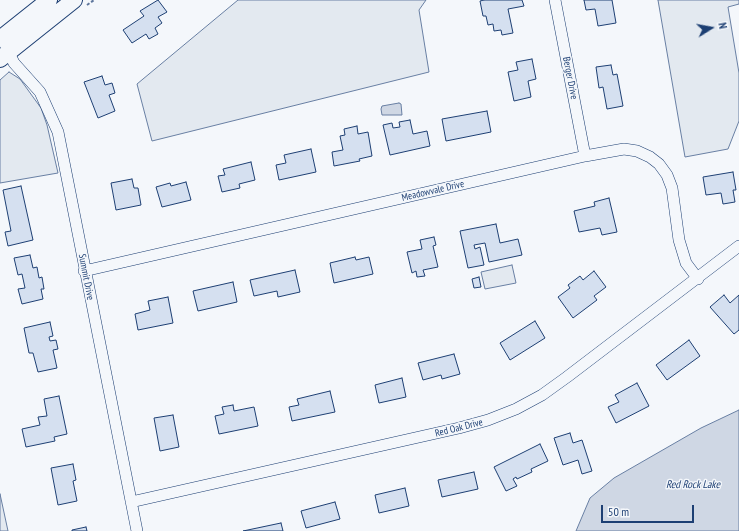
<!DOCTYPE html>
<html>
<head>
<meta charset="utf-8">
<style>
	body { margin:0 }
	#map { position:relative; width:739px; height:531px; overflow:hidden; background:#f4f7fb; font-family:"PT Sans Narrow",sans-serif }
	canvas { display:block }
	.north { position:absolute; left:691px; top:8px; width:40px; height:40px; -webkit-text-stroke:3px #f4f7fb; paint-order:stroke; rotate:79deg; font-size:11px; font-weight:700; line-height:16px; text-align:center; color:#1d3f73 }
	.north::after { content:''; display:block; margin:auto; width:14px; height:18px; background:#1d3f73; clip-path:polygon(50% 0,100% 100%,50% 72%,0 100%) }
	.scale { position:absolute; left:601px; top:505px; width:93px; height:18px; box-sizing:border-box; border:2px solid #1d3f73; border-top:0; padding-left:5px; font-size:12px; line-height:14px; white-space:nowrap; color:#1d3f73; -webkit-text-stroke:3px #f4f7fb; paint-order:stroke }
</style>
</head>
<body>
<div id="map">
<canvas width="739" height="531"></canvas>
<div class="north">N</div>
<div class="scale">50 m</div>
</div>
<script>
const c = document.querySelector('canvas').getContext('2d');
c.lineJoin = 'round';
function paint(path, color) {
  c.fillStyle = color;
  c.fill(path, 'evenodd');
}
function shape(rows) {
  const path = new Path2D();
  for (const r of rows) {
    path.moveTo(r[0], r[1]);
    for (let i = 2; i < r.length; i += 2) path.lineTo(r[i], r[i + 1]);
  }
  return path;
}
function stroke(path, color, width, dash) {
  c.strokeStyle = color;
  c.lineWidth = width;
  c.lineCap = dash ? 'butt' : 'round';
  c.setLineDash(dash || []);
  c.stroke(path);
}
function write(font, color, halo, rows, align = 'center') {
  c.font = font + ' "PT Sans Narrow",sans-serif';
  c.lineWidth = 3;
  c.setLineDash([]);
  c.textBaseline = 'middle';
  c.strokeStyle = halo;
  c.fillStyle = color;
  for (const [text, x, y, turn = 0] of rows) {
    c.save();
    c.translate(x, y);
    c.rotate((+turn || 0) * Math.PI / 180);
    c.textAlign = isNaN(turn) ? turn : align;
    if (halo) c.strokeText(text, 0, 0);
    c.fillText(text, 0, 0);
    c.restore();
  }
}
const green = shape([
	[238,0,426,0,419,10,429,72,152,141,137,84,238,0],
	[658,0,739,0,739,4,728,7,739,73,739,121,728,149,685,157,658,0],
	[9,72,20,79,41,108,47,125,58,173,0,183,0,80,9,72],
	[512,265,516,283,485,289,481,272,512,265],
	[0,494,8,531,0,531,0,494]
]);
const water = shape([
	[399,103,401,104,402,115,382,115,381,109,382,106,399,103],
	[739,410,739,531,576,531,590,498,614,478,701,428,739,410]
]);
const building = shape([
	[158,0,167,12,158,17,162,23,155,28,158,34,149,39,146,34,132,43,123,30,144,16,140,11,158,0],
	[484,0,522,0,524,6,508,9,513,33,502,35,501,30,494,31,493,24,488,25,486,16,483,16,480,1,484,0],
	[584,0,612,0,616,23,598,26,595,9,586,10,584,0],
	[532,59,536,79,528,81,531,97,514,101,508,72,518,70,516,62,532,59],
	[611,65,613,75,617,74,623,106,607,109,603,87,599,88,596,67,611,65],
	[102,76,105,85,112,83,115,93,109,95,115,111,98,118,84,82,102,76],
	[487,111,491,132,446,141,442,119,487,111],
	[410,120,413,134,427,131,430,146,390,155,383,125,392,123,393,128,400,127,399,122,410,120],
	[357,126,358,134,368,132,372,156,359,159,360,161,334,166,332,152,343,150,340,136,345,135,344,129,357,126],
	[311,149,316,172,279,180,276,165,286,163,284,155,311,149],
	[251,162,255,180,239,184,240,188,222,192,218,176,225,175,223,169,251,162],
	[733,172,736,190,733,190,735,202,723,204,721,193,706,195,703,177,733,172],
	[132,179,134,188,138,188,141,205,116,210,111,183,132,179],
	[186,182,191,200,162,207,156,187,170,183,171,186,186,182],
	[21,186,33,240,8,246,5,232,11,231,3,190,21,186],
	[609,198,617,232,602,235,600,228,579,232,574,211,595,206,594,202,609,198],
	[496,224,500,243,518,239,522,255,489,262,485,243,474,245,475,249,480,247,484,265,468,268,460,231,496,224],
	[434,237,436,245,433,246,438,267,423,270,425,276,417,277,416,271,412,273,407,252,422,249,420,240,434,237],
	[30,255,33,268,37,267,39,278,42,277,44,289,41,289,43,299,22,304,18,289,25,288,22,274,18,275,14,258,30,255],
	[355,257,356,260,369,257,373,274,334,283,330,263,355,257],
	[295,270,300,292,278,297,277,291,254,296,250,280,295,270],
	[594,271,606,287,594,296,597,300,573,318,558,297,570,288,568,285,580,276,583,280,594,271],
	[479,277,481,287,474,288,472,279,479,277],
	[233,282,237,302,198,311,193,291,233,282],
	[724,295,730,303,739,295,739,330,734,334,710,307,724,295],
	[168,297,173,323,138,330,135,314,150,310,148,301,168,297],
	[535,321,545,338,510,360,500,343,535,321],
	[50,322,53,336,49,337,50,341,56,340,58,349,53,350,57,368,38,372,33,353,29,353,24,328,50,322],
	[689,340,700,356,667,380,656,365,689,340],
	[454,354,460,374,442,379,441,375,423,380,418,363,454,354],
	[402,378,406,397,379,403,375,385,402,378],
	[637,383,649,406,616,423,608,407,619,402,615,395,637,383],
	[330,391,335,412,292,421,289,407,299,405,297,399,330,391],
	[59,396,67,434,54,437,55,441,26,447,22,429,40,425,38,417,47,416,44,399,59,396],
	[233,405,234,411,254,407,258,426,219,434,215,416,224,414,222,407,233,405],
	[173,415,179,447,160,451,154,418,173,415],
	[570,433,573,443,582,440,592,471,582,474,578,460,563,465,554,438,570,433],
	[540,444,548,461,531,469,532,472,517,479,516,477,513,479,517,486,506,491,494,467,540,444],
	[73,464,76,480,73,481,77,501,58,505,51,468,73,464],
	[474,472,478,489,442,497,438,480,474,472],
	[405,488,409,506,379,513,375,495,405,488],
	[335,502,340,519,306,528,301,511,335,502],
	[281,523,283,531,243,531,281,523],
	[86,527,87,531,72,531,72,530,86,527]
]);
const path = shape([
	[87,5,94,0]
]);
const minor = shape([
	[555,0,585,156],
	[6,47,14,63,40,92,58,132,137,531],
	[84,271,585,156,624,149,637,151,650,157,659,164,667,175,672,188,679,240,686,263,698,279],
	[131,502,459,428,488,420,516,409,542,395,567,377,739,246]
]);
const secondary = shape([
	[0,39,49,0],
	[0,59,74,0]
]);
const streetNames = [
	["Berger Drive",570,78,79],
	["Meadowvale Drive",433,191,-13],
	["Summit Drive",86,277,79],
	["Red Oak Drive",459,428,-14]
];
const waterNames = [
	["Red Rock Lake",693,485]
];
paint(green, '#e3e9f0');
stroke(green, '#687fa3', 1);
paint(water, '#cfd7e4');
stroke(water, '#687fa3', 1);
paint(building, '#d5e0f0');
stroke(building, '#1d3f73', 1);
stroke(minor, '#1d3f73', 12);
stroke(secondary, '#1d3f73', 18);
stroke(path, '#5e769c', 2, [3, 2]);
stroke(minor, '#f4f7fb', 11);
stroke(secondary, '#f4f7fb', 16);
write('10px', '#1d3f73', '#f4f7fb', streetNames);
write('italic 11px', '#1d3f73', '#f4f7fb', waterNames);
</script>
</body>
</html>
